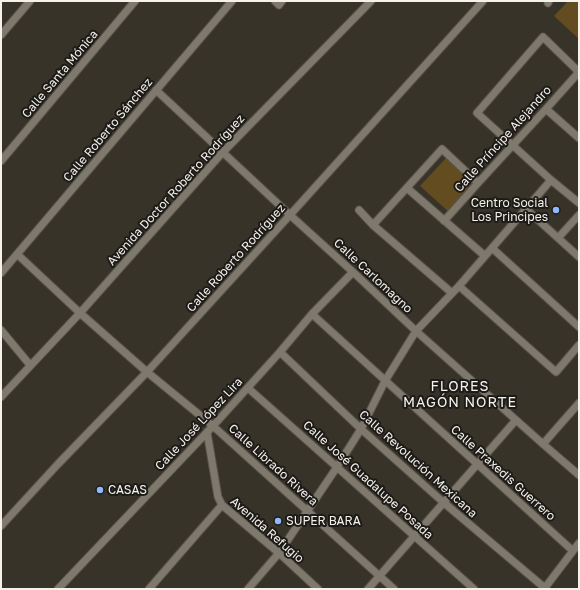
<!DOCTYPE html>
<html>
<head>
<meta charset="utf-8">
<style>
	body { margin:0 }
	#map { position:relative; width:580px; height:590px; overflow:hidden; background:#383329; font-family:"Golos Text",sans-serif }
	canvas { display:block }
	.frame { position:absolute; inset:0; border:2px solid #f5f1eb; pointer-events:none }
</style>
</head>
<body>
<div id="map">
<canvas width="580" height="590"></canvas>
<div class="frame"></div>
</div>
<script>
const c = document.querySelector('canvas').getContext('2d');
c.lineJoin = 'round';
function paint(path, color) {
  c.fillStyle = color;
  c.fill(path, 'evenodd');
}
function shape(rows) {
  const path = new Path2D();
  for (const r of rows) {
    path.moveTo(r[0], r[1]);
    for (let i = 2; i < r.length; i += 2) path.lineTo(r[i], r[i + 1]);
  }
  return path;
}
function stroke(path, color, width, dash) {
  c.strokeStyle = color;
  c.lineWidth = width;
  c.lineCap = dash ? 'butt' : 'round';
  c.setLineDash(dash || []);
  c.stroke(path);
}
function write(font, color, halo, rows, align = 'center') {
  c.font = font + ' "Golos Text",sans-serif';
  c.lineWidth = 4;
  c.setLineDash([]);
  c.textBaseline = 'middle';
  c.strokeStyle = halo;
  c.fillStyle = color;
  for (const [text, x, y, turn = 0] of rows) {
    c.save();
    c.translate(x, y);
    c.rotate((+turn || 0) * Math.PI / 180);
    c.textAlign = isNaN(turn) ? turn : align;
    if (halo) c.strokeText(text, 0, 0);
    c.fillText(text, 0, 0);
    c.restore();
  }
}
const green = shape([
	[568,1,579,1,579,39,554,16],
	[447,157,476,183,449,212,420,186]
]);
const minor = shape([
	[275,1,279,5,282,1],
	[548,3,549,1],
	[1,35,30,1],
	[579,72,543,37,477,113,551,180,579,203],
	[156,90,290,215,353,272,416,331,543,444,579,475],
	[546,109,579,138],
	[1,161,135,1],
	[407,188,485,256],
	[526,209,579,257],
	[359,210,373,225,452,293],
	[444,221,478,183,546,109,579,72],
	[373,225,442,149,478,183],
	[558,238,579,215],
	[492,248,579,327],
	[17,254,80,313,147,372,213,426,394,589],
	[1,273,232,1],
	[459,286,556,372,579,345],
	[312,314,573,551],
	[1,330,30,365],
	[280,352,361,429,443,502,546,589],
	[248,388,474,589],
	[1,397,80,313,223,152,371,1],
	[207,432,218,497,222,505,279,553,318,589],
	[543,444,579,403],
	[1,526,58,464,147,372,290,215,483,1],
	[58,589,213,426,280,352,312,314,353,272],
	[149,589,222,505],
	[248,589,279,553,337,467,361,429,385,381,416,331,459,286,551,180],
	[368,589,516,420],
	[544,589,579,543]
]);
const markers = [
	[556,210,4,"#8fb8fd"],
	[100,490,4,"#8fb8fd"],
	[278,521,4,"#8fb8fd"]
];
const streetNames = [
	["Calle Santa Mónica",60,74,-50],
	["Calle Roberto Sánchez",108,130,-50],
	["Calle Príncipe Alejandro",503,139,-48],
	["Avenida Doctor Roberto Rodríguez",176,190,-48],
	["Calle Roberto Rodríguez",236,258,-48],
	["Calle Carlomagno",373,276,43],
	["Calle José López Lira",199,424,-47],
	["Calle Revolución Mexicana",418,464,42],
	["Calle Librado Rivera",273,465,42],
	["Calle Praxedis Guerrero",503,473,42],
	["Calle José Guadalupe Posada",368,480,42],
	["Avenida Refugio",267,530,41]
];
const poiNames = [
	["Centro Social",548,203,"right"],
	["Los Principes",548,217,"right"],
	["CASAS",108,490],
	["SUPER BARA",286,521]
];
const quarterNames = [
	["FLORES",460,387],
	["MAGÓN NORTE",460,403]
];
paint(green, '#634d20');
stroke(minor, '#57534a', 9);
stroke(minor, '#7e786d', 7);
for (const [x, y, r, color] of markers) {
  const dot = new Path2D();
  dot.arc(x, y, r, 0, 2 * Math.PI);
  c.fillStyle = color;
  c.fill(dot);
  stroke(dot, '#1d1b17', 1.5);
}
write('12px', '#f5f1eb', '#1d1b17', streetNames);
write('12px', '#f5f1eb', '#1d1b17', poiNames, 'left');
c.letterSpacing = '1px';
write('14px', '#f5f1eb', '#1d1b17', quarterNames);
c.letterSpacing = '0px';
</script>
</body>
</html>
